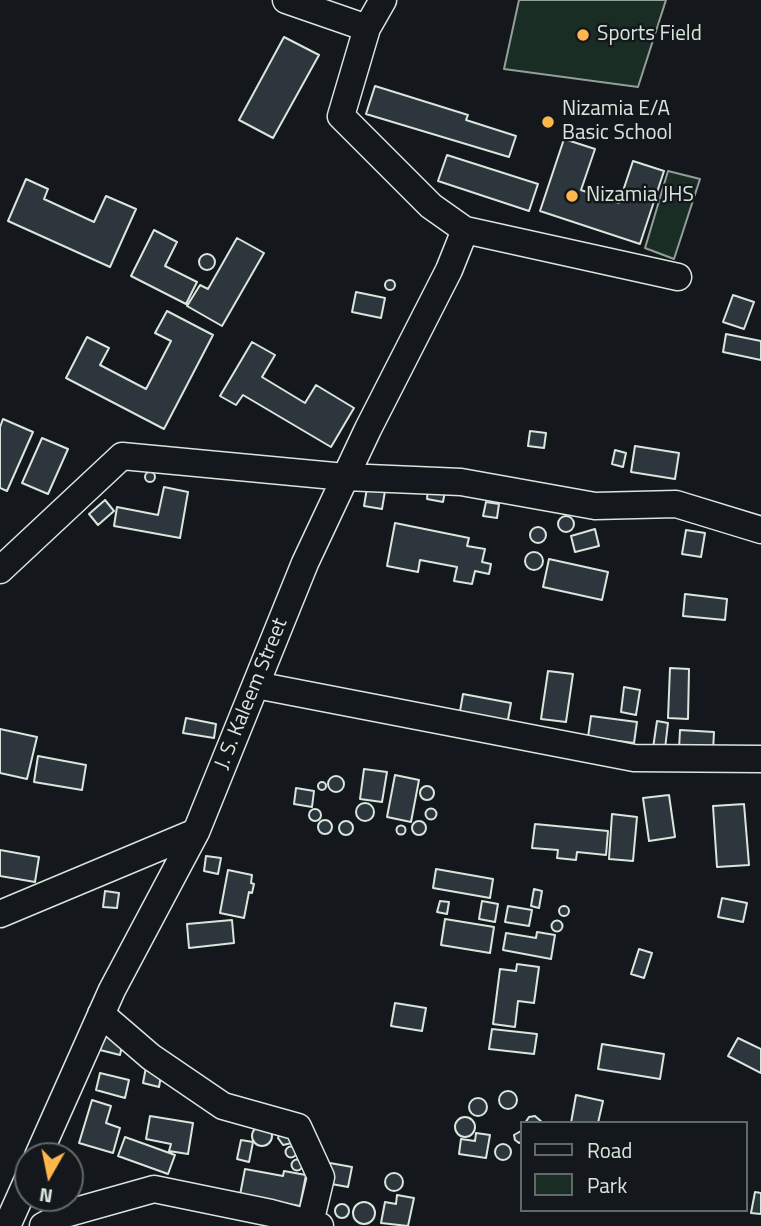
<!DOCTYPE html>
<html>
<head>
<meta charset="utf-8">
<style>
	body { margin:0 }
	#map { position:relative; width:761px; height:1226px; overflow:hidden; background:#14181c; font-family:"Titillium Web",sans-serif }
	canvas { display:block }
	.legend { position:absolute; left:520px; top:1121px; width:228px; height:91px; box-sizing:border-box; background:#14181c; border:2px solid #626a69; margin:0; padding:9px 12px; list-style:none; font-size:21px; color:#d8e6dc }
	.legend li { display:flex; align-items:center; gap:14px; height:35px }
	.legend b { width:35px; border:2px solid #626a69 }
	.north { position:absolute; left:14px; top:1142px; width:70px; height:70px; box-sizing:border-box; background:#14181c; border:2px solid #626a69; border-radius:50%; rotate:189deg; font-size:19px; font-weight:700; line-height:28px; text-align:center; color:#d8e6dc }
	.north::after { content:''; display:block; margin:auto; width:24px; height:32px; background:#ffb74d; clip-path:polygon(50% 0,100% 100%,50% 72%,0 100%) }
</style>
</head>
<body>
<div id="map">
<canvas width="761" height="1226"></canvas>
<ul class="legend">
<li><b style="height:9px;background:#14181c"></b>Road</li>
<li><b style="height:19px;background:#1a2d24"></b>Park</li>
</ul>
<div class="north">N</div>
</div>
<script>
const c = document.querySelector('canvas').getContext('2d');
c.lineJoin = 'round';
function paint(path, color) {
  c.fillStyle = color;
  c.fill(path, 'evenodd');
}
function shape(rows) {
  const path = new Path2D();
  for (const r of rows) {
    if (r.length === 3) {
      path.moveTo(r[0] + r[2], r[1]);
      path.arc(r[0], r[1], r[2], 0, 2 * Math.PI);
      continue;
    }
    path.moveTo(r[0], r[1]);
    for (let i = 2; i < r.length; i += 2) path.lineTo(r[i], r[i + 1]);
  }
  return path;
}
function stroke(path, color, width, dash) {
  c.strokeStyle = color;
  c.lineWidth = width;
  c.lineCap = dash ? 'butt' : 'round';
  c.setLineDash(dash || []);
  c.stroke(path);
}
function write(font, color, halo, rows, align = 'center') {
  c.font = font + ' "Titillium Web",sans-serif';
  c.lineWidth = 5;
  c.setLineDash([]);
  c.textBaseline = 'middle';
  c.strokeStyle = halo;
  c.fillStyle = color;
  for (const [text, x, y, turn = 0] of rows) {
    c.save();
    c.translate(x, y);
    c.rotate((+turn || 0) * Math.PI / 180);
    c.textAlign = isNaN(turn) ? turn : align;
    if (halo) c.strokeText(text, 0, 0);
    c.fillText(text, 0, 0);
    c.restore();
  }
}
const green = shape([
	[519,0,666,0,638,87,504,69,519,0],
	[668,171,700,179,674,259,645,248,668,171]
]);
const building = shape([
	[284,37,319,55,273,138,239,120,284,37],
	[375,86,468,115,466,120,516,136,509,157,366,114,375,86],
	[564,139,595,149,581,190,619,203,633,161,664,171,640,244,540,211,564,139],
	[447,155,538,184,529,211,438,181,447,155],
	[26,179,48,189,44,199,94,222,106,196,136,209,110,267,8,221,26,179],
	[154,230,177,242,165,266,197,282,186,304,131,276,154,230],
	[237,238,264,253,222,326,187,306,200,285,208,289,237,238],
	[207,262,8],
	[390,285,5],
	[356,292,385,298,381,318,352,312,356,292],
	[733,295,754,302,744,329,723,322,733,295],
	[167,311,213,335,164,429,66,378,87,337,109,348,100,365,146,389,171,341,155,333,167,311],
	[726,334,761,341,761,360,723,352,726,334],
	[252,342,275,355,262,377,305,403,316,385,354,408,331,447,243,395,236,405,220,396,252,342],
	[3,419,33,432,7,491,0,488,0,427,3,419],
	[530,431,546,433,544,448,528,446,530,431],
	[42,438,68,449,48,494,22,483,42,438],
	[635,446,679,453,675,479,631,472,635,446],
	[615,450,626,453,623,467,612,464,615,450],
	[150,477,5],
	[164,487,188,492,180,538,114,526,117,507,158,515,164,487],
	[367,488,385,491,382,509,364,506,367,488],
	[428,488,445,491,443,502,427,499,428,488],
	[105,500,114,511,98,525,89,514,105,500],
	[486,502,499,504,497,518,483,516,486,502],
	[566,524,8],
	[395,523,469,538,467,546,485,549,482,562,491,564,489,574,475,571,472,584,454,581,457,567,420,560,418,572,387,566,395,523],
	[538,535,8],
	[595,529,599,546,575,552,571,536,595,529],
	[686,530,705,533,701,557,682,554,686,530],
	[534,561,9],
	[549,559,608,572,602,600,543,587,549,559],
	[685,594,727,599,725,620,683,616,685,594],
	[670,668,689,669,688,719,668,718,670,668],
	[548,671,573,674,566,722,541,719,548,671],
	[624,687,640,690,636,715,621,712,624,687],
	[463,694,511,703,507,725,459,717,463,694],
	[591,716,637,722,634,743,588,737,591,716],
	[186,718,216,724,214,738,183,733,186,718],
	[657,721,668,723,665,749,653,748,657,721],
	[0,729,37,737,27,779,0,773,0,729],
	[680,730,714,732,713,751,679,749,680,730],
	[38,756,86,765,82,790,34,782,38,756],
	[364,769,387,772,382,802,360,799,364,769],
	[395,775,419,780,411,822,387,817,395,775],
	[336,784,8],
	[322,786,4],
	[427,793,7],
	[296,788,314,791,312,807,294,804,296,788],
	[669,795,675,837,649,841,643,798,669,795],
	[365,812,9],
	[744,804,749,865,717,867,713,806,744,804],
	[431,814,5.5],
	[315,815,6],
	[612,814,637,817,633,861,609,859,612,814],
	[325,827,7],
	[419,828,7],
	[346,828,7],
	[535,824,608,831,606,855,577,852,576,860,557,858,558,850,532,848,535,824],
	[401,830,4.5],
	[0,850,39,857,35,882,0,876,0,850],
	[206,856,221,858,218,874,204,871,206,856],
	[436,869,493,879,490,898,433,888,436,869],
	[228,870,252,875,251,883,254,884,252,893,249,892,244,918,220,913,228,870],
	[534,889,542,891,539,908,531,906,534,889],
	[105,891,119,893,117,908,103,907,105,891],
	[722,898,747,903,743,922,718,917,722,898],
	[440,901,449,902,447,914,437,912,440,901],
	[482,901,498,904,495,922,479,919,482,901],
	[564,911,5],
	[508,906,532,910,529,926,505,922,508,906],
	[445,919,494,927,490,953,441,945,445,919],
	[232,920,234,943,189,948,187,924,232,920],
	[557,926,5.5],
	[537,932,555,935,551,959,503,950,506,933,536,938,537,932],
	[639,949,652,953,644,978,631,974,639,949],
	[517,964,539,967,534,1003,518,1001,515,1027,493,1024,500,969,516,971,517,964],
	[395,1003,426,1008,422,1031,391,1026,395,1003],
	[492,1029,537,1034,534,1054,489,1049,492,1029],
	[103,1036,123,1041,120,1055,100,1050,103,1036],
	[738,1038,761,1049,761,1073,728,1056,738,1038],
	[602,1044,664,1054,660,1079,598,1069,602,1044],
	[146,1067,162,1070,159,1087,143,1083,146,1067],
	[100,1073,129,1080,125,1098,96,1090,100,1073],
	[508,1100,9],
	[576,1095,603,1101,598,1123,571,1123,576,1095],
	[478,1107,9],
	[92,1100,111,1106,106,1123,120,1128,113,1153,79,1143,92,1100],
	[150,1116,193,1123,188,1154,169,1151,171,1144,146,1139,150,1116],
	[535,1116,543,1123,525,1123,529,1117,535,1116],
	[465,1127,10],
	[262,1136,10],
	[288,1131,292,1143,283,1145,278,1138,280,1133,288,1131],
	[521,1131,521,1142,519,1143,515,1140,514,1135,521,1131],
	[476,1133,490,1135,486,1158,459,1154,461,1139,475,1141,476,1133],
	[125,1137,175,1155,168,1174,118,1156,125,1137],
	[241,1140,253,1142,249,1162,237,1159,241,1140],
	[503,1152,8],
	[291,1152,5.5],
	[297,1165,5.5],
	[330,1163,352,1167,348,1187,326,1183,330,1163],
	[245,1169,283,1176,284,1171,306,1175,300,1206,240,1195,245,1169],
	[394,1182,9],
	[755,1192,761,1193,761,1214,751,1213,755,1192],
	[397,1195,414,1198,408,1226,381,1223,385,1202,396,1204,397,1195],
	[364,1213,11],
	[342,1211,7]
]);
const minor = shape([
	[286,0,367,28],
	[383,0,367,28,341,116,431,206,465,230,678,277],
	[0,570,122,456,345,477,461,482,595,506,676,504,761,530],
	[256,685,634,758,761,759],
	[0,914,196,832],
	[101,1014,151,1057,223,1106,298,1127,321,1177,310,1223],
	[38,1156,112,990,196,832,305,563,368,429,449,270,465,230],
	[7,1226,28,1179],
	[43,1226,65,1214,154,1189,271,1213,320,1226]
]);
const markers = [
	[583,35,7,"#ffb74d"],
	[548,122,7,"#ffb74d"],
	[572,196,7,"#ffb74d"]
];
const poiNames = [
	["Sports Field",597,35],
	["Nizamia E/A",562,110],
	["Basic School",562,134],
	["Nizamia JHS",586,196]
];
const streetNames = [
	["J. S. Kaleem Street",252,694,-68]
];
paint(green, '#1a2d24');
stroke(green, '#939e99', 2);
paint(building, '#2c363c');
stroke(building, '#d8e6dc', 2);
stroke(minor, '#d8e6dc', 29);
stroke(minor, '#14181c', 26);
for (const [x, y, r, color] of markers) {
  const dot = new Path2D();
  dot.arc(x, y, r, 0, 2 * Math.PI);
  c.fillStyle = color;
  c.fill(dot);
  stroke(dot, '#14181c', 2.5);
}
write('21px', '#d8e6dc', '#14181c', poiNames, 'left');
write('21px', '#d8e6dc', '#14181c', streetNames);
</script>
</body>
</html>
